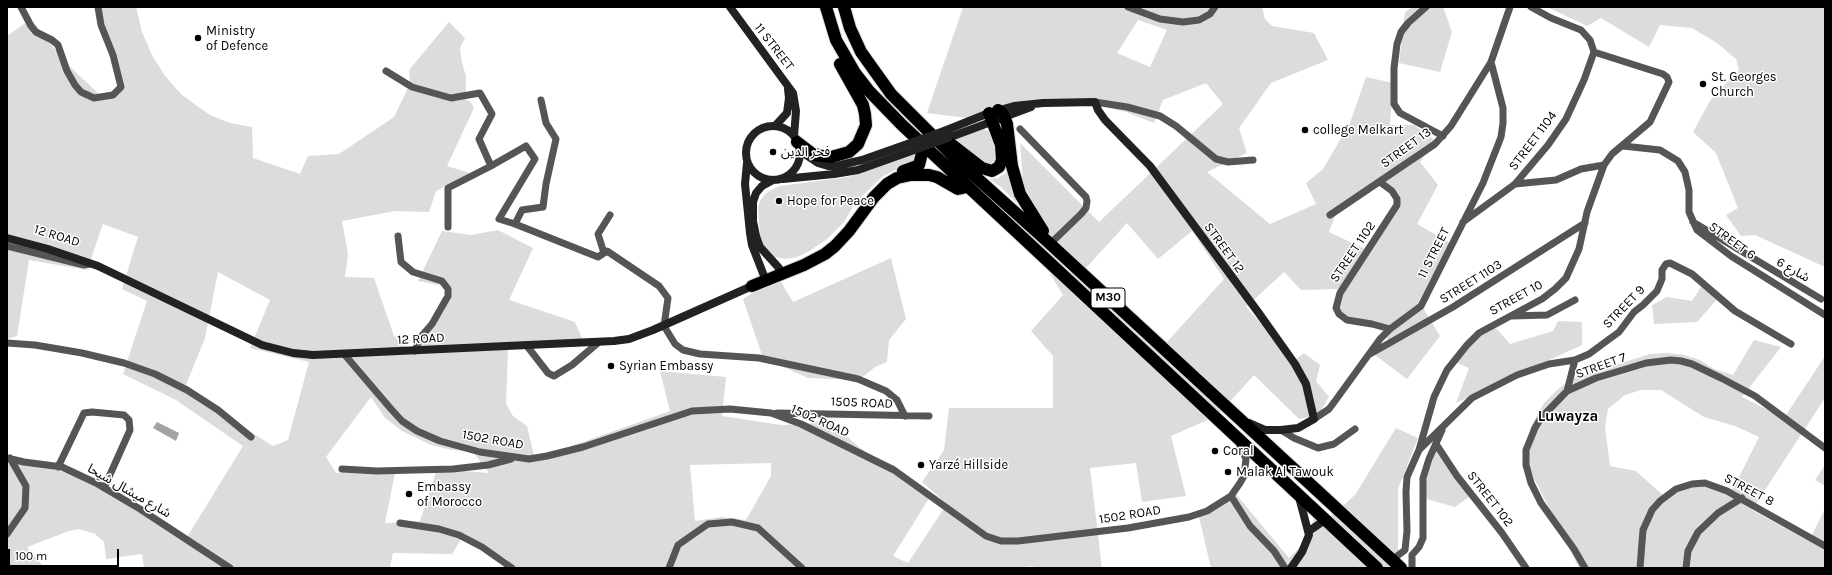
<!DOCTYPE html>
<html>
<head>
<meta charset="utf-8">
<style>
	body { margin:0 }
	#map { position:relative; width:1832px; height:575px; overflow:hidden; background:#fff; font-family:Karla,sans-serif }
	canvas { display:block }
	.frame { position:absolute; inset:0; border:8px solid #000; pointer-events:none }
	.scale { position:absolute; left:8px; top:549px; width:111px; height:18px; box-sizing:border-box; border:2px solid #000; border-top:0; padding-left:5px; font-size:12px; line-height:14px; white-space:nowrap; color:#000; -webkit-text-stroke:3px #fff; paint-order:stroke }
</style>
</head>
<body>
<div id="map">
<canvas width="1832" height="575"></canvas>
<div class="frame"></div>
<div class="scale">100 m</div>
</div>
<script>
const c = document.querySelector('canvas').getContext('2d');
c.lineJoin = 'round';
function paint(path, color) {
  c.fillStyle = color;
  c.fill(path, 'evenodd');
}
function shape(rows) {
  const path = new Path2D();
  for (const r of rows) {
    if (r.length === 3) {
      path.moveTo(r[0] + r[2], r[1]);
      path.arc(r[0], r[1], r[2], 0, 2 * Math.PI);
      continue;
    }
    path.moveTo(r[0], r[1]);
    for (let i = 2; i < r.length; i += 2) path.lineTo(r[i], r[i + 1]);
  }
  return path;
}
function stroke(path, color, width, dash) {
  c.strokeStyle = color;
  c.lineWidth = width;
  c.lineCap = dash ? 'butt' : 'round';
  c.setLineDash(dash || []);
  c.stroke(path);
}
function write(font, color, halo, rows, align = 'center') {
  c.font = font + ' Karla,"Noto Sans Arabic",sans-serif';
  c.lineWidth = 3;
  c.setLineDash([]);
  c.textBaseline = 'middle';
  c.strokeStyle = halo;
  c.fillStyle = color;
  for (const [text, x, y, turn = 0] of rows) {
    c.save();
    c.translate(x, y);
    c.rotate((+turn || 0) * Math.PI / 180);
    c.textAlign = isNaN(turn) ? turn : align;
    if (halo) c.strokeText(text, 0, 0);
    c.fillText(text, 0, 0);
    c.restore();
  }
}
const green = shape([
	[100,7,136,7,142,32,152,55,165,76,182,95,210,115,230,123,252,127,253,158,300,174,308,156,339,154,394,117,410,84,409,70,449,22,465,38,460,48,462,63,466,76,466,89,463,99,470,101,474,108,447,166,470,173,436,191,429,212,395,211,342,221,348,254,345,277,374,278,394,336,406,348,418,349,449,287,418,281,442,231,471,235,498,230,533,248,509,300,575,322,584,343,508,349,506,404,513,416,527,426,535,459,670,411,660,371,726,377,722,416,781,425,807,424,827,419,859,447,930,497,893,556,908,563,947,504,922,482,944,450,949,408,1053,408,1053,356,1031,331,1063,295,1027,236,1020,143,1099,222,1223,104,1206,83,1163,100,1154,123,1126,112,1097,105,1054,104,967,118,927,113,963,7,1262,7,1265,19,1272,26,1314,33,1328,60,1271,83,1239,128,1247,153,1207,172,1270,224,1316,204,1306,183,1323,169,1350,123,1366,77,1393,83,1390,125,1414,125,1436,141,1420,162,1438,185,1417,224,1450,243,1419,301,1440,336,1407,379,1372,353,1389,343,1382,325,1337,314,1338,289,1301,290,1284,272,1246,307,1295,360,1304,353,1320,365,1316,381,1329,397,1320,412,1310,417,1299,419,1254,375,1217,416,1171,436,1186,496,1142,502,1136,463,1090,468,1102,568,1046,568,1028,566,1028,568,503,568,508,560,463,536,452,554,393,553,390,568,144,568,142,554,106,559,104,542,95,534,79,529,69,531,27,547,43,566,40,568,7,568,7,460,61,471,102,488,184,542,243,446,176,400,123,374,147,301,122,289,138,237,103,224,87,270,29,260,17,336,7,339,7,36,31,19,64,61,103,98,121,88],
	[1138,20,1167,30,1150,67,1117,53],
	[1382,184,1400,199,1367,250,1329,232,1335,216],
	[1127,223,1158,259,1192,231,1224,279,1167,342,1085,269],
	[218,272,270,300,250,348,309,362,288,440,273,446,184,390,205,338],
	[371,397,385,418,402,431,431,445,452,450,473,452,489,473,437,469,420,521,385,523,396,468,336,473,326,457],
	[771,463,771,476,746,520,721,517,695,521,690,465],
	[1413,7,1443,7,1452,32,1440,72,1399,63,1405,12],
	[1547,7,1825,7,1825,267,1755,235,1741,236,1726,215,1738,208,1716,153,1693,132,1710,101,1739,70,1736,59,1717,43,1692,28,1660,25,1649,47,1601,18,1587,26],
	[983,129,989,131,995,138,998,159,994,165,985,165,954,140],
	[917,153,917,160,883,176,855,203,844,222,827,239,808,252,797,257,786,259,775,257,763,245,760,236,758,208,760,201,765,194,773,189,780,186,848,177],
	[1008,171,1009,181,1017,203,1002,188,989,179,998,178],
	[891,258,906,319,889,340,887,362,875,367,859,380,808,378,763,358,743,299,778,277,793,302],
	[1702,285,1720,296,1697,322,1654,324,1652,305,1667,297,1692,301],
	[1558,321,1582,322,1582,345,1456,403,1469,368,1455,362,1467,343,1496,328,1510,344,1553,331],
	[1754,340,1781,347,1742,397,1784,418,1825,356,1825,398,1752,510,1809,541,1825,509,1825,568,1579,568,1526,462,1530,428,1544,403,1558,389,1574,378,1650,354,1667,353,1684,355,1700,360,1714,369,1733,375],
	[1641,390,1661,390,1704,417,1735,426,1759,437,1733,489,1713,483,1670,491,1664,496,1636,471,1610,466,1605,427,1608,409,1625,395],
	[1396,428,1418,438,1398,489,1398,568,1211,568,1198,513,1235,493,1289,558,1300,547,1312,526,1316,502,1331,516,1355,495],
	[1438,446,1470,496,1455,507,1423,498,1427,476],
	[1825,465,1825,486,1815,480]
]);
const water = shape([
	[157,422,179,433,176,441,153,428]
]);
const street = shape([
	[21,7,31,26,36,32,52,40,58,45,67,71,75,85,81,92,94,98,113,95,121,87,113,55,101,25,98,7],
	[1128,7,1160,19,1183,22,1199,20,1210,14,1215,7],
	[1426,7,1408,23,1401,32,1397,44,1394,68,1394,104,1400,113,1443,136],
	[1531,7,1551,18,1581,30,1590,40,1594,52],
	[386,71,412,87,451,98,480,93,492,114,479,139,491,166,448,188,448,227],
	[1095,102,1127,107,1160,116,1176,126,1216,159,1228,162,1253,160],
	[1020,129,1086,197,1087,201,1086,208,1081,214,1050,244],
	[1623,146,1660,150,1678,161,1685,172,1689,190,1689,212,1697,230,1731,256,1825,315],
	[491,166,526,146,535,159,499,219,515,224,598,257,607,251,659,286,668,298,664,326,675,344,683,350,700,354,759,358,858,379,886,391,897,400,905,416],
	[1380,182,1392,191,1397,199,1397,205,1340,293,1336,308,1339,314,1347,320,1372,324,1390,329],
	[1515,184,1556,180,1581,169,1604,165],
	[1330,215,1435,144,1451,126,1491,62,1510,7],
	[1463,222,1515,184,1548,145,1566,119,1584,80,1594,52],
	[1693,222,1821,299],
	[515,224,522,210,543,207,546,184,556,139,546,123,541,100],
	[398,236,401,262,413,272,442,281,448,289,448,296,432,324,420,338,415,351],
	[7,246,84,265,90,264],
	[604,253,598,234,610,215],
	[1512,316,1547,315,1575,300],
	[7,343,35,345,82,353,124,363,155,374,187,390,218,410,251,437],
	[527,346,548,373,554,376,572,365,599,342],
	[344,354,391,409,402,421,417,431,440,441,480,452,529,459,547,456,583,447,692,411,730,409,771,413,801,424,894,470,986,536,1001,541,1018,541,1128,528,1189,517,1207,511,1231,496,1240,483,1244,476,1246,459,1240,445],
	[1370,354,1453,307,1585,223],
	[1567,391,1575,360],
	[777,413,929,416],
	[1314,419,1329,409,1335,401,1380,339,1390,329,1421,306,1483,183,1501,137,1503,123,1503,108,1491,62],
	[1281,430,1294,438,1318,448,1334,444,1355,429],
	[1436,444,1457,476,1502,533,1526,568],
	[1420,449,1472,398,1517,375,1549,364,1575,360,1589,354,1608,340,1619,332,1634,312,1643,305,1657,291,1662,279,1662,270,1666,264,1670,263,1692,274,1735,311,1791,344],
	[7,458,24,462,62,467,96,483,140,509,230,568],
	[58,467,84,413,92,412,124,415,129,420,130,430,104,488],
	[342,469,377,471,453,469,488,465,511,459],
	[1231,496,1250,526,1274,551,1285,568],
	[400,523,439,529,459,535,482,547,512,568],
	[7,534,25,508,26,486,10,458],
	[1392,560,1405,550,1407,531,1406,492,1407,477,1419,450,1434,397,1447,370,1467,345,1479,333,1542,299,1555,289,1566,278,1579,249,1587,212,1604,165,1612,154,1650,122,1669,82,1667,77,1663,74,1594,52],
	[669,568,678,545,708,524,732,522,758,528,802,568],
	[1412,568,1412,555,1419,547,1423,538,1423,478,1429,459,1442,430],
	[1585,568,1574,549,1541,503,1531,483,1526,465,1526,450,1535,428,1541,418,1567,391,1596,378,1646,363,1671,360,1681,361,1692,364,1721,378,1755,396,1825,448],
	[1640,568,1643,530,1652,510,1660,501,1676,489,1692,484,1705,483,1727,491,1825,546],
	[1686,568,1688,551,1698,532,1718,513,1742,498]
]);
const secondary = shape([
	[730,7,793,93,796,111,794,136],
	[773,153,27],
	[775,126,787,113,789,98,788,89],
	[944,131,989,113,1014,106,1043,103,1095,102,1098,110,1105,120,1150,166,1258,312,1295,364,1306,384,1314,419,1298,428,1281,430,1265,430,1249,423],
	[948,138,1031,107],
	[806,155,818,163,828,166,836,166],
	[747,163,745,184,750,233,752,245,766,281],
	[783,179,834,174],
	[773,180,762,186,756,193,753,202,753,221,756,236,760,247,779,268,781,274],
	[7,238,48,249,98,266,262,345,293,353,313,355,614,341,629,339,653,330,752,286],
	[1309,531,1325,520],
	[1291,568,1302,552,1309,535,1299,497]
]);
const highway = shape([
	[826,7,836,40,855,73,869,91,902,125,1377,568],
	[844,7,850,28,861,52,891,94,959,162,1047,241,1401,568],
	[998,110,1003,114,1007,124,1012,166,1020,194,1043,231],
	[797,142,814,155,831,157,849,152,858,144,866,125,865,114,863,105,840,64],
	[951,144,982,168,992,171,999,167,1002,160,1001,145,989,113],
	[903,171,919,165,922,153,920,142],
	[752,286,804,265,825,254,835,246,849,231,874,197,887,184,897,178,911,175,929,175,937,177,958,189,967,187]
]);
const secondaryBridge = shape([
	[836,166,862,160,944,131],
	[834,174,858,170,948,138]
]);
const markers = [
	[198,38,4,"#000"],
	[1703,84,4,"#000"],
	[1305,130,4,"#000"],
	[773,152,4,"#000"],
	[779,201,4,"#000"],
	[611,366,4,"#000"],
	[1215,451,4,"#000"],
	[921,465,4,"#000"],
	[1228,472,4,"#000"],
	[409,494,4,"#000"]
];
const shields = [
	[1108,298,34]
];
const shieldNames = [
	["M30",1108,298]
];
const poiNames = [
	["Ministry",206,31],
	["of Defence",206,46],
	["St. Georges",1711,77],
	["Church",1711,92],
	["college Melkart",1313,130],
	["فخر الدين",781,152],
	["Hope for Peace",787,201],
	["Syrian Embassy",619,366],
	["Coral",1223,451],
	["Yarzé Hillside",929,465],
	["Malak Al Tawouk",1236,472],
	["Embassy",417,487],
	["of Morocco",417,502]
];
const streetNames = [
	["11 STREET",774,47,52],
	["STREET 1104",1533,141,-53],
	["STREET 13",1406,148,-36],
	["12 ROAD",57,236,17],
	["STREET 6",1732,241,36],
	["STREET 12",1224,248,54],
	["STREET 1102",1353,252,-56],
	["11 STREET",1434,253,-63],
	["شارع 6",1793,270,30],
	["STREET 1103",1471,282,-32],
	["STREET 10",1516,298,-29],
	["STREET 9",1624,307,-46],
	["12 ROAD",421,339,-3],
	["STREET 7",1601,366,-20],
	["1505 ROAD",862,403,2],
	["1502 ROAD",820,421,24],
	["1502 ROAD",493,440,10],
	["STREET 8",1749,490,28],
	["شارع ميشال شيحا",129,491,30],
	["STREET 102",1490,499,52],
	["1502 ROAD",1130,515,-9]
];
const quarterNames = [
	["Luwayza",1568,417]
];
paint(green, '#dcdcdc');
paint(water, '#a3a3a3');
stroke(highway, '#dbdbdb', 14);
stroke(street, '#555', 7);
stroke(secondary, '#222', 8);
stroke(highway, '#000', 12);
stroke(secondaryBridge, '#222', 8);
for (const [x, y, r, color] of markers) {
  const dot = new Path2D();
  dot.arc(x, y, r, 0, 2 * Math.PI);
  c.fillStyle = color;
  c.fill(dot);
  stroke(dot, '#fff', 1.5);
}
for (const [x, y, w] of shields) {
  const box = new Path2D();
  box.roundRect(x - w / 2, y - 10, w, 20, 3);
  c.fillStyle = '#fff';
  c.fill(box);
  stroke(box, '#000', 1);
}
write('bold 12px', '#000', null, shieldNames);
write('13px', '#000', '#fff', poiNames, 'left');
write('13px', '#000', '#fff', streetNames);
write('bold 15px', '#000', '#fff', quarterNames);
</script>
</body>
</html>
